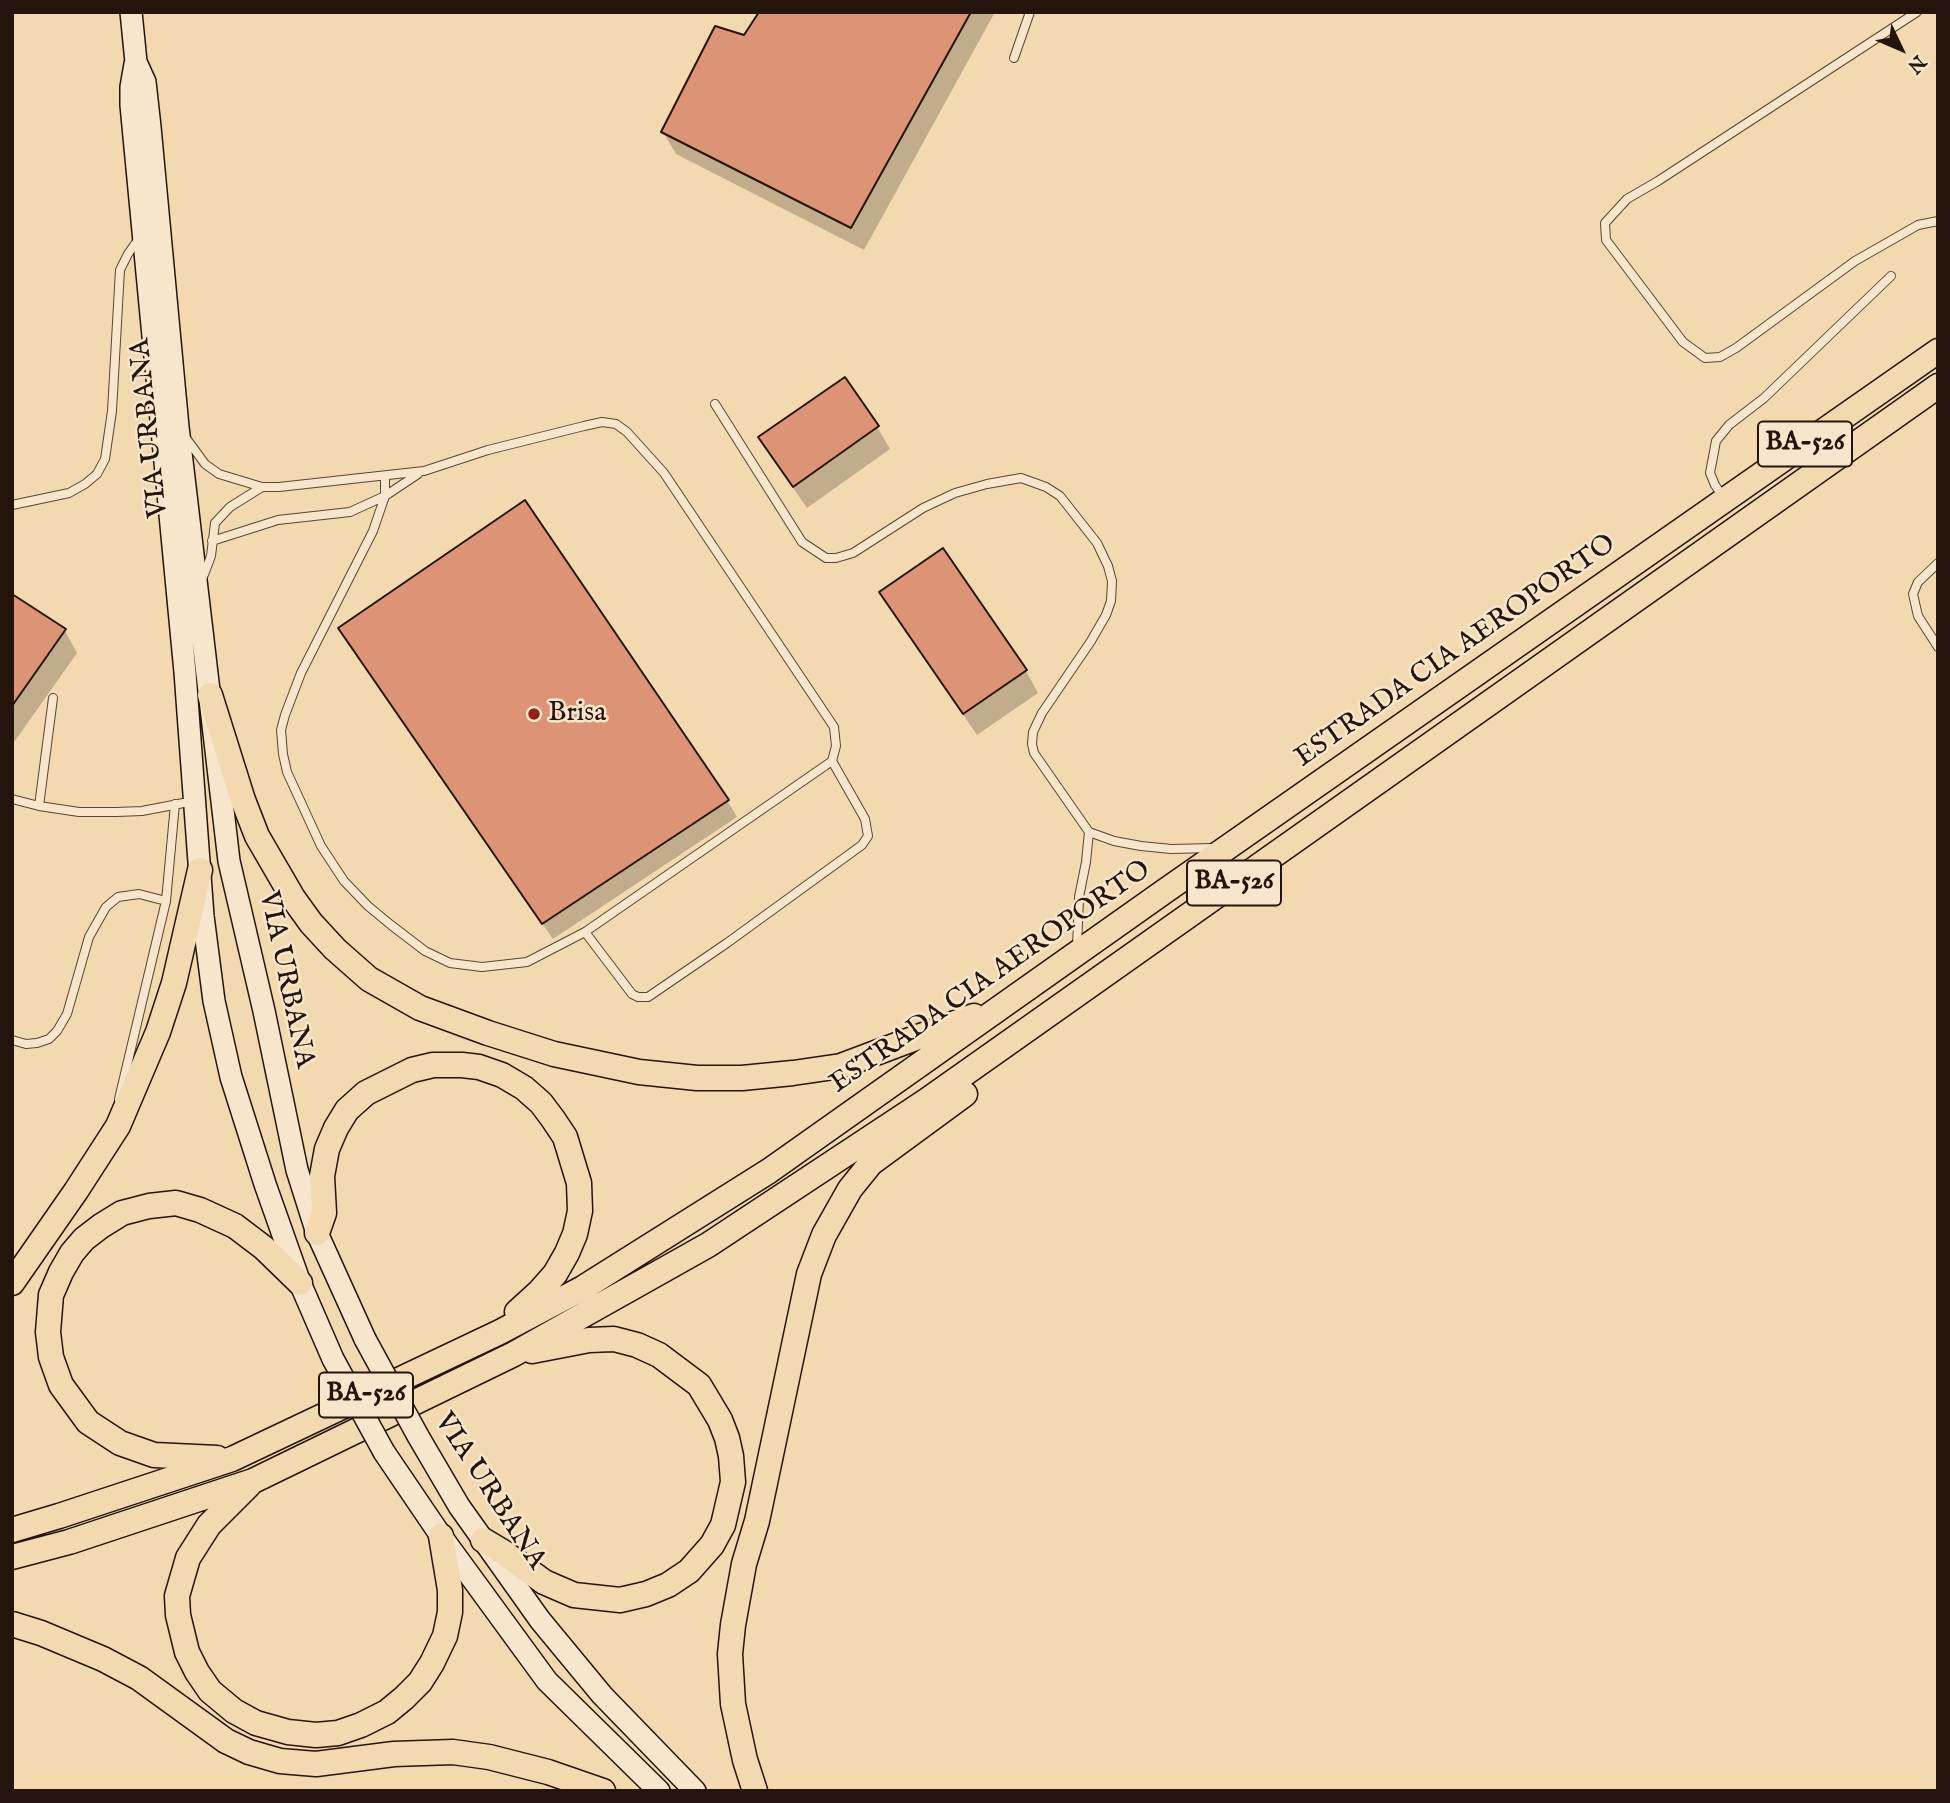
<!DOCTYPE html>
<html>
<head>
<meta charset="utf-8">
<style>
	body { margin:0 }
	#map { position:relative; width:1950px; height:1803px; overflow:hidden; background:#f2d9af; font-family:"IM FELL English",serif }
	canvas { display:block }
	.frame { position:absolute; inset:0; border:14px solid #24140b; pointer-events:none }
	.north { position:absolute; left:1866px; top:14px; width:70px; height:70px; -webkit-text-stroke:5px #f7e6cb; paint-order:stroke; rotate:134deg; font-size:19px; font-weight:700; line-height:28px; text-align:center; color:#24140b }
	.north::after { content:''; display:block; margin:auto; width:24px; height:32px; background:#24140b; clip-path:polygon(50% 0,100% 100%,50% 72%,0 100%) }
</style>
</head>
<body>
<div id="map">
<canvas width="1950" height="1803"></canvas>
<div class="frame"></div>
<div class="north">N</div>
</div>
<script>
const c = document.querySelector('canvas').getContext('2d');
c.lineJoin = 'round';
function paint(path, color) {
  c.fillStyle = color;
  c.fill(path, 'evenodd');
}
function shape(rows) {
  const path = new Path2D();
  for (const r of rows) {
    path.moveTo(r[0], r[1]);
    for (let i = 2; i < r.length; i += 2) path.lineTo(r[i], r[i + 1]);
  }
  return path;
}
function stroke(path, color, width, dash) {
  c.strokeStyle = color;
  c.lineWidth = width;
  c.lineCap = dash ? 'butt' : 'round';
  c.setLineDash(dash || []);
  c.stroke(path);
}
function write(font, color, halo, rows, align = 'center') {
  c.font = font + ' "IM FELL English",serif';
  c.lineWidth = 5;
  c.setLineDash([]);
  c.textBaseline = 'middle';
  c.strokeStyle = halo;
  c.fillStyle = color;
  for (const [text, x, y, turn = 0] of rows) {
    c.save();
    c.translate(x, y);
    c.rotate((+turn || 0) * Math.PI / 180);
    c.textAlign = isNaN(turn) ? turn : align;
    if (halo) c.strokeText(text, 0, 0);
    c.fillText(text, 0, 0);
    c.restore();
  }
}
const shadow = shape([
	[761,12,995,12,864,250,676,154,663,132,744,37],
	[877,427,890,449,807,508,773,459,760,438],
	[881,592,1026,671,1038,693,977,735,894,614],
	[12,596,65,631,77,653,12,745],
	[350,645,727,800,737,817,553,939]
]);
const building = shape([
	[759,12,971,12,851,228,661,132,715,26,744,35,759,12],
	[845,377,879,426,793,487,758,437,845,377],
	[525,500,729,800,542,924,338,628,525,500],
	[943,548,1027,670,963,714,879,592,943,548],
	[12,594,66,629,12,706,12,594]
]);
const service = shape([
	[1917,12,1658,181,1627,199,1605,223,1606,240,1683,342,1705,358,1720,357,1736,348,1855,261,1918,225,1938,221],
	[1014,58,1030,12],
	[715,404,802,542,826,558,836,558,853,553,923,508,955,493,987,484,1021,478,1046,487,1060,496,1097,543,1108,566,1112,581,1111,601,1106,615,1091,641,1042,713,1033,732,1032,744,1034,753,1089,832,1114,841,1141,846,1171,849,1213,848],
	[186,438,205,464,219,474,262,487,279,487,424,471,488,450,584,426,602,422,616,424,627,432,664,473,834,727,836,746,832,761,865,819,868,836,862,845,727,943,648,997,638,997,632,994,585,932,527,962,482,967,450,963,425,951,391,925,368,906,344,881,321,846,287,772,283,754,281,730,285,715,301,673,373,531,385,496,385,476],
	[1723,497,1715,485,1710,473,1716,441,1729,425,1764,398,1891,276],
	[12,505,69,493,85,484,97,474,105,459,112,411,120,270,128,254,140,237],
	[212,541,278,520,350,512,385,496,418,474],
	[1938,563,1918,582,1913,594,1918,616,1938,647],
	[203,577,211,556,215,523,230,507,262,487],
	[12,799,39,806,79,812,116,812,142,811,194,801],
	[39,806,53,698],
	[585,932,832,761],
	[1077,947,1079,897,1086,862,1089,832],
	[12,1040,26,1044,37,1043,49,1039,57,1031,67,1014,89,937,106,907,118,897,139,894,166,901,175,804],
	[119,1099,166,901]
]);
const secondary = shape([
	[131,12,136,62,145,82,150,127,178,427,229,861,264,1011,297,1170,317,1233,365,1339],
	[135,64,131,87,131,105,185,672,203,916,214,1001,231,1077,265,1184,300,1283,333,1359],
	[418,1436,459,1506,540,1620,602,1695,695,1791],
	[384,1452,441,1536,547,1681,659,1791]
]);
const trunk = shape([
	[210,695,243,800,257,836,293,898,311,923,335,949,369,979,420,1008,488,1033,554,1054,639,1072,697,1078,742,1078,793,1073,841,1066,974,1016],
	[317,1233,324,1213,322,1176,327,1149,336,1128,347,1110,366,1093,412,1070,433,1065,462,1065,479,1067,502,1075,524,1088,541,1103,553,1119,565,1137,579,1183,580,1211,575,1234,567,1253,555,1274,540,1291,517,1312],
	[12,1283,76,1191,118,1126,158,1032,174,983,200,870],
	[217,1458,154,1455,120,1443,88,1422,61,1385,51,1357,48,1332,51,1295,61,1272,72,1253,84,1239,101,1226,122,1213,149,1206,176,1203,200,1210,235,1226,264,1248,300,1283],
	[249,1485,209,1525,188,1558,177,1596,178,1615,187,1652,197,1672,210,1691,234,1711,256,1723,288,1732,316,1735,338,1733,361,1725,387,1712,404,1698,420,1682,432,1663,445,1636,450,1612,450,1590,441,1536],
	[12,1530,59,1516,232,1459,500,1332,583,1288,769,1171,1165,891,1938,351],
	[483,1540,503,1552,544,1582,574,1595,620,1600,646,1594,668,1585,689,1571,712,1545,723,1525,733,1482,731,1456,727,1438,720,1420,699,1385,659,1355,637,1345,614,1339,589,1340,532,1351],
	[12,1557,69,1542,253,1481,514,1354,708,1245,926,1101,1938,386],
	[12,1624,41,1633,103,1659,139,1678,226,1741,249,1752,280,1761,316,1764,394,1754,453,1752,489,1757,548,1772,603,1791],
	[755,1791,745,1760,733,1704,730,1654,733,1625,744,1564,757,1521,809,1274,824,1235,850,1189,871,1163,965,1094]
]);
const secondaryBridge = shape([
	[365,1339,418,1436],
	[333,1359,384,1452]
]);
const markers = [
	[534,714,7,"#8f2418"]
];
const shields = [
	[1805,444,94],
	[1234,883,94],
	[366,1395,94]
];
const shieldNames = [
	["BA-526",1805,444],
	["BA-526",1234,883],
	["BA-526",366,1395]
];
const streetNames = [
	["VIA URBANA",151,428,-96],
	["ESTRADA CIA AEROPORTO",1456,652,-35],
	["ESTRADA CIA AEROPORTO",991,978,-35],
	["VIA URBANA",285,980,78],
	["VIA URBANA",489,1492,57]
];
const poiNames = [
	["Brisa",548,714]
];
paint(shadow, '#0003');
paint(building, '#dd9376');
stroke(building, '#24140b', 2);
stroke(service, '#584534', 10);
stroke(secondary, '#24140b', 24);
stroke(trunk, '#24140b', 27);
stroke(service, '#f7e6cb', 8);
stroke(secondary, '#f7e6cb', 21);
stroke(trunk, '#f2d9af', 24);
stroke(secondaryBridge, '#24140b', 24, []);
stroke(secondaryBridge, '#f7e6cb', 21);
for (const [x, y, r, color] of markers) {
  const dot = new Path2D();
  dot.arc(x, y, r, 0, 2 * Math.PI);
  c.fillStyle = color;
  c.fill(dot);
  stroke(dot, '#f7e6cb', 2.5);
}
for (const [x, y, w] of shields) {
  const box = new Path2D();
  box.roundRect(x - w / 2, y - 22.5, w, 45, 5);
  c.fillStyle = '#f7e6cb';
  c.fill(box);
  stroke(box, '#24140b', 2);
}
write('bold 26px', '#24140b', null, shieldNames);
write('28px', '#24140b', '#f7e6cb', streetNames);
write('28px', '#24140b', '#f7e6cb', poiNames, 'left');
</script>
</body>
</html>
